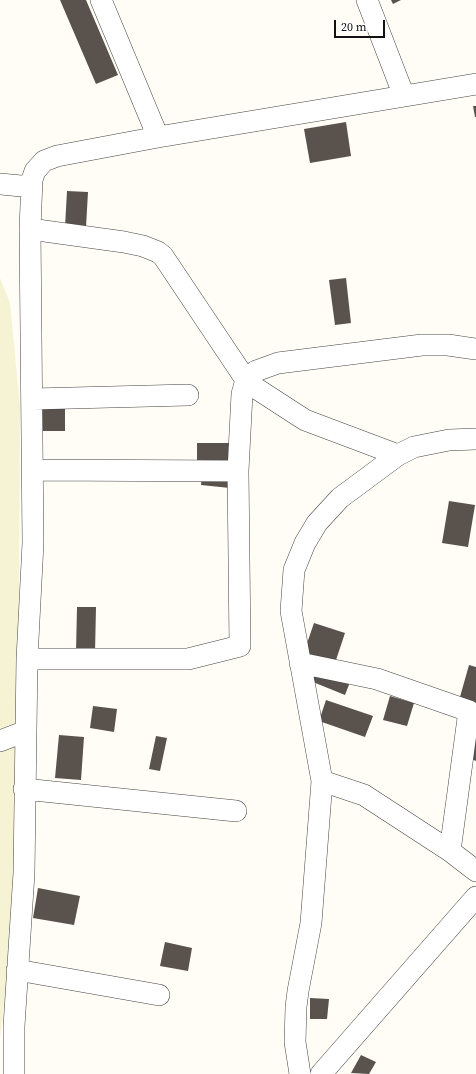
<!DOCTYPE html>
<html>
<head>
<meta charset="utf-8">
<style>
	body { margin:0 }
	#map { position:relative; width:476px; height:1074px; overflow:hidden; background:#fffdf5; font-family:"Source Serif 4",serif }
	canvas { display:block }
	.scale { position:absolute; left:334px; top:20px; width:51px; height:18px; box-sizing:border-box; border:2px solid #111; border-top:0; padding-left:5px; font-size:12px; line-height:14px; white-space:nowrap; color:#111; -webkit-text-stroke:3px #fff; paint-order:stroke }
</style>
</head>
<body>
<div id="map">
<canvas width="476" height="1074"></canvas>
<div class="scale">20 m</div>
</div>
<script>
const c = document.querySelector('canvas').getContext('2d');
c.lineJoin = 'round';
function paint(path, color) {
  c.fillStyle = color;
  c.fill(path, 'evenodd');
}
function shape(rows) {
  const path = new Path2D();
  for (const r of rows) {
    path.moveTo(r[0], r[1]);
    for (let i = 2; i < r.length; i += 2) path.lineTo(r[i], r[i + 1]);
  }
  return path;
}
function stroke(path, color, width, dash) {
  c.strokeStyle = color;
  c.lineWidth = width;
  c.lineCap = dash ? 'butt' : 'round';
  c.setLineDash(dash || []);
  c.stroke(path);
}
const farmland = shape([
	[0,278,10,303,20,407,18,748,10,956,0,1037]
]);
const building = shape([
	[60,0,86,0,118,75,96,84],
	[391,0,401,0,393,4],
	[473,106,476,106,476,117,475,117],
	[346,122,351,156,310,163,304,129],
	[67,191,88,192,86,227,65,227],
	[346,278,351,323,335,325,329,280],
	[41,401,65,401,65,431,42,431],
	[197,443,233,443,233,464,197,463],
	[202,472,231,475,230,488,201,485],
	[449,501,475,505,468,547,442,543],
	[77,607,96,607,95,653,76,652],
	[314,623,345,633,335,663,304,652],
	[469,665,476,667,476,709,458,704],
	[313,667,350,682,345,695,308,680],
	[390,696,414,703,407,726,383,720],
	[326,700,373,716,365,737,319,721],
	[93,706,117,709,114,732,90,728],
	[59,735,84,737,81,780,55,778],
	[156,736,167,738,160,771,149,769],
	[476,736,476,761,467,757],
	[38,888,80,896,74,925,33,918],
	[165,942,192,948,188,971,160,966],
	[310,998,329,999,327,1019,310,1019],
	[361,1055,376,1062,369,1074,351,1073]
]);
const minor = shape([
	[101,0,158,137],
	[367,0,404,96],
	[0,184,32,187],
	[30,229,124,242,143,246,158,252,163,256,246,380,251,385,305,420,398,455],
	[33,399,188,395],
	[34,470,238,471],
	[27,659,188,659,240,646,238,471,242,394,246,380,256,371,278,363,422,345,448,345,476,349],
	[300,663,377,679,469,711,450,851],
	[0,741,26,731],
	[322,781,364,795,450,851,476,871],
	[24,789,236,811],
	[17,970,159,995],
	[14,1074,14,1026,24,873,27,659,33,543,30,229,32,180,35,171,44,161,57,156,158,137,476,84],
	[300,1074,295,1042,296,1007,298,991,311,923,322,781,291,611,294,570,305,543,317,523,340,498,398,455,414,447,449,440,476,439],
	[321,1074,476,897]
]);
paint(farmland, '#f6f3d4');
paint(building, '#5a524d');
stroke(minor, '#444', 22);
stroke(minor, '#fff', 21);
</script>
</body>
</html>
